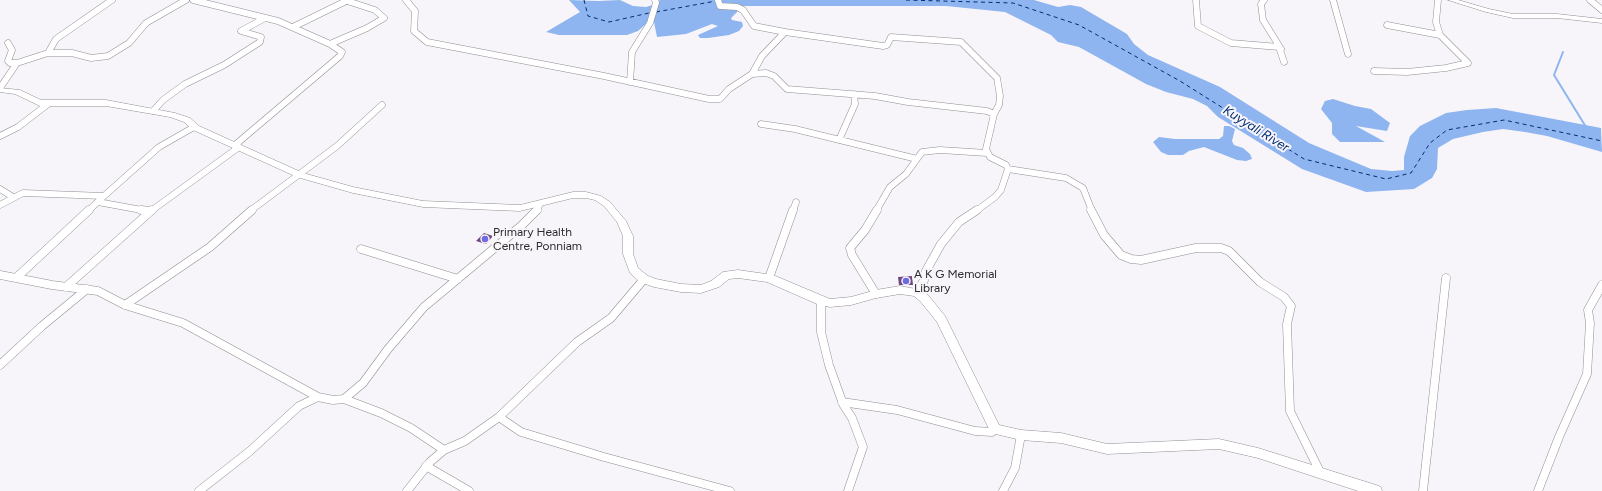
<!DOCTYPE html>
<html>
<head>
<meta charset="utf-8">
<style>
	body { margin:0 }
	canvas { display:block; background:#f8f5fa }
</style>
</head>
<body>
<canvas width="1602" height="491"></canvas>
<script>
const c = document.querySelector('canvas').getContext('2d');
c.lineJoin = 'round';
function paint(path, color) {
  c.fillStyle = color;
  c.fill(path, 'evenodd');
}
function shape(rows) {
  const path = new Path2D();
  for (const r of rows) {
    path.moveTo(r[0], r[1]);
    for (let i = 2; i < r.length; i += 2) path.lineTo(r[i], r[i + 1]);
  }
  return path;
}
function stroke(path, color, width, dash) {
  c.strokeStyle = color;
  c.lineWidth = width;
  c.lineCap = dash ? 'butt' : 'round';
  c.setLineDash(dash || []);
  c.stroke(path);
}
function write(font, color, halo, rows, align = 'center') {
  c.font = font + ' Figtree,sans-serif';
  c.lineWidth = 4;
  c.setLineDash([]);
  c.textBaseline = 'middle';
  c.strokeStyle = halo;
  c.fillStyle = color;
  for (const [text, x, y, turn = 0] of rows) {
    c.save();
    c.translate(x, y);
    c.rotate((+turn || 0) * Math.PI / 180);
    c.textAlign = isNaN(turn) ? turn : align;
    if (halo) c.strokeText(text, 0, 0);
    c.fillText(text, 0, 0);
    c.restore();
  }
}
const water = shape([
	[569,0,598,1,620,0,633,6,646,7,656,4,660,0,716,0,719,7,734,8,738,11,731,18,732,20,742,22,743,26,739,31,729,35,708,38,700,38,698,35,718,26,712,24,686,34,657,37,654,22,647,23,638,31,627,35,559,35,546,32,580,12],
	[720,0,1034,0,1058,7,1070,5,1081,7,1127,34,1134,44,1148,55,1220,87,1309,143,1371,169,1392,171,1404,170,1404,157,1410,136,1420,126,1446,113,1467,110,1496,108,1601,128,1602,152,1547,136,1525,132,1503,129,1483,132,1453,139,1438,148,1437,169,1432,178,1414,189,1366,192,1302,169,1218,117,1207,106,1193,99,1166,92,1146,84,1079,47,1058,42,1051,35,1005,12,946,6,724,6],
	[1333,99,1355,106,1371,109,1390,123,1387,131,1356,126,1385,142,1340,142,1332,134,1332,123,1321,109,1325,101],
	[1224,126,1229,126,1235,129,1232,141,1234,145,1243,148,1250,154,1252,159,1246,161,1237,160,1204,147,1189,151,1183,155,1168,155,1161,152,1153,142,1159,137,1175,139,1219,139,1223,136]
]);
const stream = shape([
	[1563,52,1554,75,1586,127]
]);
const ferry = shape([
	[584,0,588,16,609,22,649,13],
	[906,0,1013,3,1079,25,1180,81,1304,159,1386,179,1411,173,1430,143,1447,130,1504,120,1602,141],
	[656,12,716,1]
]);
const building = shape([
	[484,233,493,236,486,244,476,241],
	[912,276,913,285,899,285,898,277]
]);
const minorFar1 = shape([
	[193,0,278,21,330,44],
	[406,0,415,11,414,31,427,42,604,76,709,99,720,99,729,89,752,74,766,73,774,76,787,89,875,96,908,102,987,111,994,114,986,149,990,157,1006,165,1008,169,1001,190,995,197,976,211],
	[718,0,720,6,737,7,743,10,754,26,785,32,883,46,887,45,891,37,961,42,997,78,1000,96,999,105,994,114],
	[1196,0,1198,26,1231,43,1279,47,1284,62],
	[1264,0,1261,4,1263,20,1281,49],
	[1333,0,1348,54],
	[1590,0,1602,10],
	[1387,25,1440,35],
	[293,27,348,0],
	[8,43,12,50,8,61,10,63,17,63],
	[48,53,72,53,91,58,108,56,129,43,146,23,186,0],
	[1374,71,1407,72,1446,68,1468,63,1440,35,1436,22,1438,0],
	[752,74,762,56,785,32],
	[630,82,632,52,650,23,656,3,655,0],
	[0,88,17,63,48,53,56,39,112,0],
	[153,111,163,100,185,84,224,65,260,42,261,37,241,31,265,18],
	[761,124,795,129,917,159],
	[0,136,18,127,48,104],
	[839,140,855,104,854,94],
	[235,145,340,56,342,52,330,44,367,28,384,18,375,10,347,1],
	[1008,169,1066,178,1083,188,1092,211],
	[0,189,13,197],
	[98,202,147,211],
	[0,205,23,193,104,196,159,147,194,127],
	[88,211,104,196],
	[151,211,239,147],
	[250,211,337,146,382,105],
	[536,211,540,204],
	[793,211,796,202],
	[876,211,890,187,906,174,922,152,940,150,987,153]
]);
const minor = shape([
	[141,210,150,211],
	[1091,210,1104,235,1121,255,1131,259,1141,260,1196,248,1221,248,1229,251,1260,282,1284,297,1291,306,1287,324,1290,411,1321,474],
	[361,249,458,279],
	[0,275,52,285,98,291,125,305,183,323,318,397],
	[16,278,89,210],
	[769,278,793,210],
	[66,287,152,210],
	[917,293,924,280,926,271,941,244,959,222,977,210],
	[876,294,852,255,850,248,865,230,877,210],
	[821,301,821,332,829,365,843,404,852,418,863,447,848,491],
	[125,305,210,247,252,210],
	[0,365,42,326,87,289],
	[344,399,381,413,411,428,444,450],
	[842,402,897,410,975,431,992,432,995,429],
	[499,417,521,432,604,457,730,491],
	[426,466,469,491],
	[199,491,250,451,299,406,318,397,333,400,344,399,363,383,388,349,424,307,521,226,537,210],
	[407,491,430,462,444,450,465,441,499,417,577,342,611,318,644,279],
	[1003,491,1015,468,1021,435],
	[1423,491,1446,278],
	[1538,491,1559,437,1587,374,1590,323,1588,310,1602,285]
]);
const tertiary = shape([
	[1448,0,1458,0,1489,9,1513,14,1557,14,1602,19,1602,23,1557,18,1513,18,1486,12,1448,0]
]);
const secondary = shape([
	[0,88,20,90,41,100,106,100,175,113,190,118,199,126,303,173,353,187,423,201,520,205,573,192,586,192,601,196,610,202,626,221,633,236,633,254,638,268,648,276,656,279,681,284,701,285,711,281,723,272,738,270,773,275,830,299,851,297,876,290,900,286,921,290,928,295,945,316,999,425,1021,430,1061,433,1107,444,1219,439,1258,448,1376,485,1381,487,1382,491,1358,491,1258,458,1219,449,1107,454,1061,443,1021,440,991,433,937,322,920,301,914,296,900,294,876,298,851,305,830,307,817,304,767,282,738,278,729,279,719,287,701,293,681,292,654,287,640,282,630,273,623,254,623,236,617,222,604,206,595,200,586,198,573,198,520,211,423,207,353,193,297,177,193,130,184,122,170,117,106,106,40,106,15,94,0,92,0,88]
]);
const markers = [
	[485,239,4,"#7069e4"],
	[906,281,4,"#7069e4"]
];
const poiNames = [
	["Primary Health",493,232],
	["Centre, Ponniam",493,246],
	["A K G Memorial",914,274],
	["Library",914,288]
];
const waterNames = [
	["Kuyyali River",1256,129,32]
];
paint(water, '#8eb5f0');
stroke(stream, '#8eb5f0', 2);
stroke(ferry, '#002d70', 1, [4, 3.5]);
paint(building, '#6f4a80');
stroke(minorFar1, '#918e92', 7);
stroke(minor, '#918e92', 9);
stroke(tertiary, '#918e92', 1);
stroke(secondary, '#918e92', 1);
stroke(minorFar1, '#fff', 6);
stroke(minor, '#fff', 8);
paint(tertiary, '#fff');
paint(secondary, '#fff');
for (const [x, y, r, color] of markers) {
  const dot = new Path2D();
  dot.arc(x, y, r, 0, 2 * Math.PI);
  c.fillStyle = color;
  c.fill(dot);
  stroke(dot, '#f8f5fa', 1.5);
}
write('12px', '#2c2b2d', '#f8f5fa', poiNames, 'left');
write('italic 13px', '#002d70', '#f8f5fa', waterNames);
</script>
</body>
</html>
